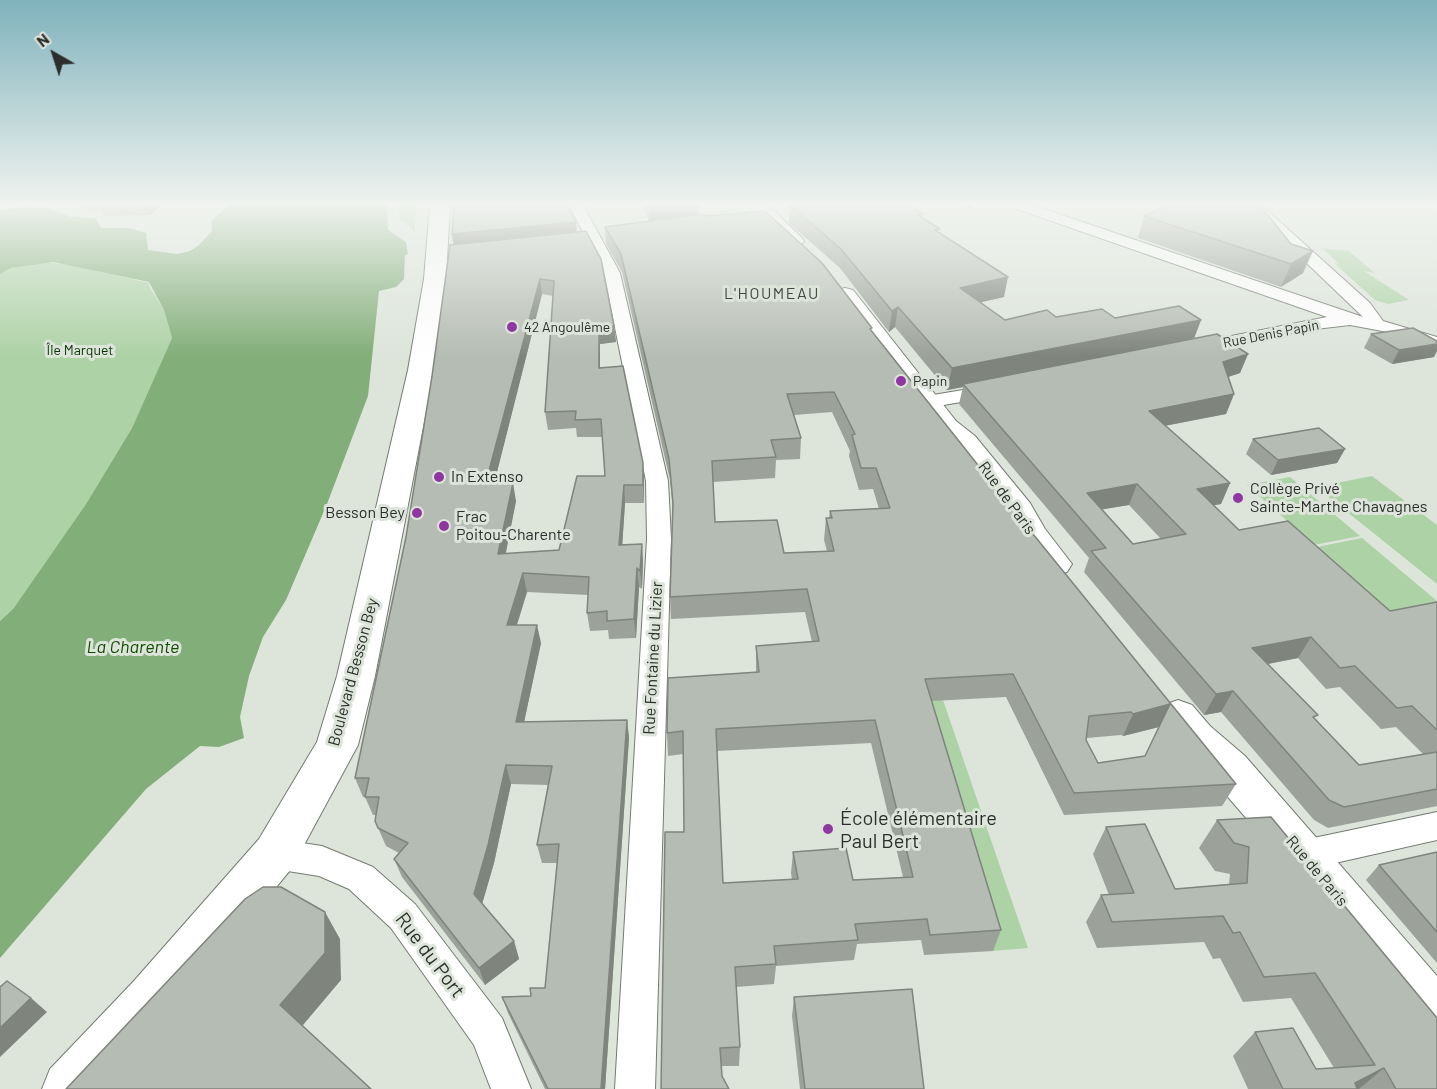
<!DOCTYPE html>
<html>
<head>
<meta charset="utf-8">
<style>
	body { margin:0 }
	#map { position:relative; width:1437px; height:1089px; overflow:hidden; background:#dde5db; font-family:Barlow,sans-serif }
	canvas { display:block }
	.north { position:absolute; left:24px; top:24px; width:60px; height:60px; -webkit-text-stroke:4px #dde5db; paint-order:stroke; rotate:321deg; font-size:16px; font-weight:700; line-height:24px; text-align:center; color:#2b2e2b }
	.north::after { content:''; display:block; margin:auto; width:21px; height:27px; background:#2b2e2b; clip-path:polygon(50% 0,100% 100%,50% 72%,0 100%) }
</style>
</head>
<body>
<div id="map">
<canvas width="1437" height="1089"></canvas>
<div class="north">N</div>
</div>
<script>
const c = document.querySelector('canvas').getContext('2d');
c.lineJoin = 'round';
function paint(path, color) {
  c.fillStyle = color;
  c.fill(path, 'evenodd');
}
function shape(rows) {
  const path = new Path2D();
  for (const r of rows) {
    path.moveTo(r[0], r[1]);
    for (let i = 2; i < r.length; i += 2) path.lineTo(r[i], r[i + 1]);
  }
  return path;
}
function stroke(path, color, width, dash) {
  c.strokeStyle = color;
  c.lineWidth = width;
  c.lineCap = dash ? 'butt' : 'round';
  c.setLineDash(dash || []);
  c.stroke(path);
}
function write(font, color, halo, rows, align = 'center') {
  c.font = font + ' Barlow,sans-serif';
  c.lineWidth = 6;
  c.setLineDash([]);
  c.textBaseline = 'middle';
  c.strokeStyle = halo;
  c.fillStyle = color;
  for (const [text, x, y, turn = 0] of rows) {
    c.save();
    c.translate(x, y);
    c.rotate((+turn || 0) * Math.PI / 180);
    c.textAlign = isNaN(turn) ? turn : align;
    if (halo) c.strokeText(text, 0, 0);
    c.fillText(text, 0, 0);
    c.restore();
  }
}
const green = shape([
	[398,205,416,205,415,232,400,219],
	[1322,248,1349,251,1375,273,1364,271,1409,300,1388,304,1375,300,1334,263,1339,264],
	[46,262,75,266,149,283,150,288,164,310,172,338,132,428,86,504,13,609,0,621,0,274,11,268],
	[1372,476,1437,525,1437,584,1316,487],
	[1290,477,1360,536,1314,545,1247,485],
	[1362,538,1437,601,1437,610,1397,618,1317,547],
	[943,700,1028,948,993,951,920,701]
]);
const water = shape([
	[229,205,387,205,388,230,406,242,408,254,405,255,404,279,396,287,379,291,368,396,327,504,286,600,263,637,249,676,240,717,244,738,219,747,200,746,146,789,0,958,0,621,13,609,86,504,132,428,172,338,164,310,149,282,53,262,11,268,0,274,0,210,25,207,48,208,71,217,95,218,101,228,130,228,146,233,148,250,177,254,190,251,199,245,212,231,211,221]
]);
const street = shape([
	[569,205,583,205,620,273,668,481,671,539,655,1089,615,1089,647,539,646,481,604,273,569,205],
	[1012,205,1032,205,1363,317,1246,205,1261,205,1370,303,1383,321,1437,337,1437,348,1393,333,1350,325,1307,330,1197,353,1191,352,1188,348,1191,344,1327,317,1014,208,1012,205],
	[993,385,1000,387,1003,391,1000,395,927,408,920,406,917,402,920,398,927,396,993,385],
	[1437,812,1437,840,1304,870,1292,866,1287,855,1292,844,1304,840,1437,812],
	[275,839,322,846,373,867,415,904,502,1018,531,1089,491,1089,474,1045,391,928,349,889,319,876,275,869,263,865,258,854,263,843,275,839]
]);
const secondary = shape([
	[430,205,450,205,446,279,434,370,375,676,358,745,291,869,169,1018,107,1089,42,1089,50,1069,133,982,259,839,317,742,337,676,408,370,424,279,430,205],
	[750,205,768,205,801,237,804,241,801,245,794,247,787,245,753,214,750,205],
	[845,288,853,290,956,421,975,436,1030,503,1045,529,1072,564,1067,572,1055,575,1043,572,1020,541,1005,513,955,448,936,433,834,295,837,290,845,288],
	[1178,700,1192,705,1210,726,1245,756,1437,976,1437,1042,1418,1035,1247,819,1215,782,1182,750,1164,727,1158,716,1164,705,1178,700]
]);
const wall = shape([
	[79,205,161,205,150,215,104,216,102,211,90,211,89,208,81,209],
	[642,205,698,205,698,215,705,216,872,331,1020,518,1236,784,1222,806,1064,815,1006,697,932,701,1001,930,993,951,924,955,921,940,857,944,854,960,776,966,774,984,736,987,740,1047,739,1066,721,1066,661,1089,684,832,683,754,668,756,667,733,756,672,756,646,812,642,805,612,671,619,670,597,673,512,670,480,622,272,606,244,605,227,649,221],
	[832,412,850,451,849,456,859,490,873,489,879,509,830,511,829,518,826,518,824,540,827,551,784,553,715,522,713,482,775,478,776,460,800,459,801,438,794,415],
	[1159,727,1145,756,1098,763,1086,740,1087,738,1121,735,1123,736],
	[871,743,903,877,853,880,793,852,791,873,792,880,723,883,717,751],
	[789,205,923,214,922,217,940,233,1004,297,981,302,1005,320,1056,317,1201,320,1194,338,1248,354,1240,373,1228,377,1234,394,1226,414,1165,426,1230,483,1221,504,1213,505,1239,530,1390,611,1437,602,1437,806,1328,828,1314,820,1221,712,1204,715,1084,572,1089,558,959,404,963,387,947,390,895,327,889,332,840,268,789,223],
	[1129,505,1161,539,1133,544,1102,509],
	[1298,658,1326,689,1340,687,1381,729,1396,727,1423,754,1359,765,1315,719,1268,664],
	[963,205,973,205,971,210],
	[1144,216,1291,244,1303,273,1281,287,1138,238],
	[577,232,614,326,616,342,600,344,600,367,644,481,644,503,625,503,622,545,642,544,643,562,642,589,639,587,636,638,609,639,608,630,590,631,587,613,588,595,527,592,517,625,541,643,524,722,627,720,629,738,605,1089,545,1089,508,1013,502,997,531,996,545,988,557,863,542,863,537,845,548,785,511,784,494,863,482,904,514,941,519,959,485,985,402,877,394,859,399,853,386,846,375,821,376,815,373,815,365,797,363,797,355,778,406,537,453,244,452,234],
	[542,294,553,296,545,412,548,430,576,428,577,437,602,437,605,476,559,550,505,554,516,501,494,483],
	[1371,334,1434,357,1392,364,1364,348],
	[1253,439,1345,449,1337,463,1271,475,1246,454],
	[1271,817,1437,1089,1248,1089,1233,1056,1255,1032,1316,1069,1334,1068,1291,998,1243,1002,1220,958,1213,959,1204,942,1097,948,1086,922,1101,895,1109,895,1093,854,1106,827,1175,889,1229,884,1230,874,1215,871,1199,848,1217,820],
	[1437,852,1437,963,1366,880,1379,865],
	[794,997,924,1089,800,1089,792,1016]
]);
const shadedWall = shape([
	[146,205,161,205,150,215],
	[649,205,698,205,698,219,650,224],
	[576,222,577,232,454,245,452,234],
	[1313,251,1303,273,1281,287,1291,264],
	[1008,277,1004,297,956,308,960,288],
	[540,279,542,294,490,500,486,482],
	[898,307,895,327,889,332,892,311],
	[1201,320,1193,341,963,384,963,387,947,390,952,368],
	[614,326,616,342,600,344,600,384,599,368,599,328],
	[1437,344,1437,351,1434,357,1392,364,1399,350],
	[1248,354,1240,373,1216,381,1223,362],
	[1234,394,1226,414,1142,430,1149,411],
	[1345,449,1337,463,1271,475,1278,460],
	[643,463,644,481,644,503,643,485],
	[513,483,516,501,502,573,498,554],
	[1230,483,1221,504,1188,510,1197,489],
	[1137,484,1129,505,1081,513,1087,493],
	[624,485,625,503,621,564,619,545],
	[642,544,643,562,642,589,640,571],
	[637,568,639,587,636,638,634,619],
	[523,573,527,592,511,643,507,625],
	[537,625,541,643,520,741,516,722],
	[1311,637,1298,658,1241,669,1252,648],
	[1233,691,1221,712,1204,715,1216,694],
	[1170,704,1159,727,1123,736,1133,714],
	[627,720,629,738,605,1089,601,1089],
	[506,765,511,784,494,863,480,911,474,894],
	[325,912,340,939,341,980,298,1031,280,1005],
	[514,941,519,959,485,985,479,968],
	[31,998,47,1012,0,1057,0,1028],
	[1384,1068,1359,1089,1347,1089,1355,1083]
]);
const building = shape([
	[454,205,567,205,576,222,452,234,454,205],
	[790,205,908,205,923,214,918,215,940,229,935,230,1008,277,960,288,1005,320,1047,310,1056,317,1102,309,1115,318,1179,306,1201,320,952,368,898,307,892,311,841,249,790,205],
	[1168,205,1260,205,1291,244,1313,251,1291,264,1144,216,1168,205],
	[765,211,822,263,872,328,870,329,1020,518,1236,784,1074,793,1013,674,925,679,1001,930,930,935,927,919,855,924,858,940,774,946,776,964,735,967,740,1047,720,1048,722,1076,729,1089,661,1089,665,832,684,832,683,731,667,733,668,678,759,672,756,646,819,641,807,589,670,597,673,503,669,459,621,254,605,227,704,214,705,216,765,211],
	[834,392,855,434,852,435,861,468,876,468,890,508,830,511,832,518,826,518,834,551,784,553,777,520,715,522,712,461,776,457,771,440,801,438,787,394,834,392],
	[1170,704,1145,756,1098,763,1086,740,1089,716,1131,712,1133,714,1170,704],
	[875,720,913,877,853,880,846,848,793,852,798,879,723,883,716,729,875,720],
	[586,231,601,259,614,326,599,328,599,368,623,366,643,463,643,485,624,485,619,545,642,544,640,571,637,568,634,619,607,621,607,611,587,613,589,577,523,573,507,625,537,625,516,722,627,720,601,1089,548,1089,502,997,531,996,530,988,545,988,559,844,537,845,552,766,506,765,488,845,474,894,514,941,479,968,394,859,408,843,378,828,375,821,379,797,365,797,369,778,355,778,406,537,432,376,450,245,586,231],
	[540,279,554,281,545,412,576,411,575,420,601,419,605,476,577,476,559,550,498,554,513,483,486,482,540,279],
	[1413,328,1437,341,1437,344,1399,350,1371,334,1413,328],
	[1217,334,1248,354,1223,362,1234,394,1149,411,1230,483,1197,489,1239,530,1288,521,1390,611,1437,602,1437,730,1412,706,1397,708,1355,666,1340,668,1311,637,1252,648,1318,715,1313,717,1359,765,1437,752,1437,789,1344,807,1329,800,1233,691,1216,694,1091,551,1106,548,963,384,1217,334],
	[1137,484,1186,534,1133,544,1087,493,1137,484],
	[1319,428,1345,449,1278,460,1253,439,1319,428],
	[1271,817,1437,1018,1437,1089,1396,1089,1384,1068,1355,1083,1357,1089,1283,1089,1255,1032,1293,1028,1316,1069,1375,1065,1315,973,1264,977,1240,932,1233,933,1223,916,1112,922,1101,895,1134,893,1106,827,1145,824,1175,889,1247,883,1249,847,1234,843,1217,820,1271,817],
	[1437,852,1437,932,1379,865,1437,852],
	[263,887,281,887,325,912,325,953,280,1005,371,1089,66,1089,245,899,263,887],
	[7,981,31,998,0,1028,0,987,7,981],
	[912,989,924,1089,805,1089,794,997,912,989]
]);
const markers = [
	[512,327,6,"#8f36a1"],
	[901,381,6,"#8f36a1"],
	[439,477,6,"#8f36a1"],
	[1238,498,6,"#8f36a1"],
	[417,513,6,"#8f36a1"],
	[444,526,6,"#8f36a1"],
	[828,829,6,"#8f36a1"]
];
const farPoinames = [
	["42 Angoulême",524,327],
	["Papin",913,381]
];
const farStreetnames = [
	["Rue Denis Papin",1271,334,-11]
];
const farParknames = [
	["Île Marquet",80,350]
];
const farQuarternames = [
	["L'HOUMEAU",772,294]
];
const poiNames = [
	["In Extenso",451,477],
	["Collège Privé",1250,489],
	["Sainte-Marthe Chavagnes",1250,507],
	["Besson Bey",405,513,"right"],
	["Frac",456,517],
	["Poitou-Charente",456,535]
];
const streetNames = [
	["Rue de Paris",1007,498,54],
	["Rue Fontaine du Lizier",653,658,-87],
	["Boulevard Besson Bey",353,672,-75],
	["Rue de Paris",1317,871,50]
];
const waterNames = [
	["La Charente",133,647]
];
const nearPoinames = [
	["École élémentaire",840,818],
	["Paul Bert",840,841]
];
const nearStreetnames = [
	["Rue du Port",430,955,53]
];
paint(green, '#add2a6');
paint(water, '#82ae79');
stroke(street, '#747b72', 2);
stroke(secondary, '#747b72', 2);
paint(street, '#fff');
paint(secondary, '#fff');
paint(wall, '#9ca29a');
paint(shadedWall, '#7f847d');
paint(building, '#b5bcb3');
stroke(building, '#7f847d', 1.5);
const sky = c.createLinearGradient(0, 0, 0, 357);
sky.addColorStop(0, '#7fb2bc');
sky.addColorStop(0.57, '#f0f3ef');
sky.addColorStop(1, '#f0f3ef00');
c.fillStyle = sky;
c.fillRect(0, 0, 1437, 357);
for (const [x, y, r, color] of markers) {
  const dot = new Path2D();
  dot.arc(x, y, r, 0, 2 * Math.PI);
  c.fillStyle = color;
  c.fill(dot);
  stroke(dot, '#dde5db', 2);
}
write('14px', '#2b2e2b', '#dde5db', farPoinames, 'left');
write('14px', '#2b2e2b', '#dde5db', farStreetnames);
write('14px', '#053300', '#dde5db', farParknames);
c.letterSpacing = '1.5px';
write('16px', '#434941', '#dde5db', farQuarternames);
c.letterSpacing = '0px';
write('16px', '#2b2e2b', '#dde5db', poiNames, 'left');
write('16px', '#2b2e2b', '#dde5db', streetNames);
write('italic 18px', '#104c00', '#dde5db', waterNames);
write('20px', '#2b2e2b', '#dde5db', nearPoinames, 'left');
write('20px', '#2b2e2b', '#dde5db', nearStreetnames);
</script>
</body>
</html>
